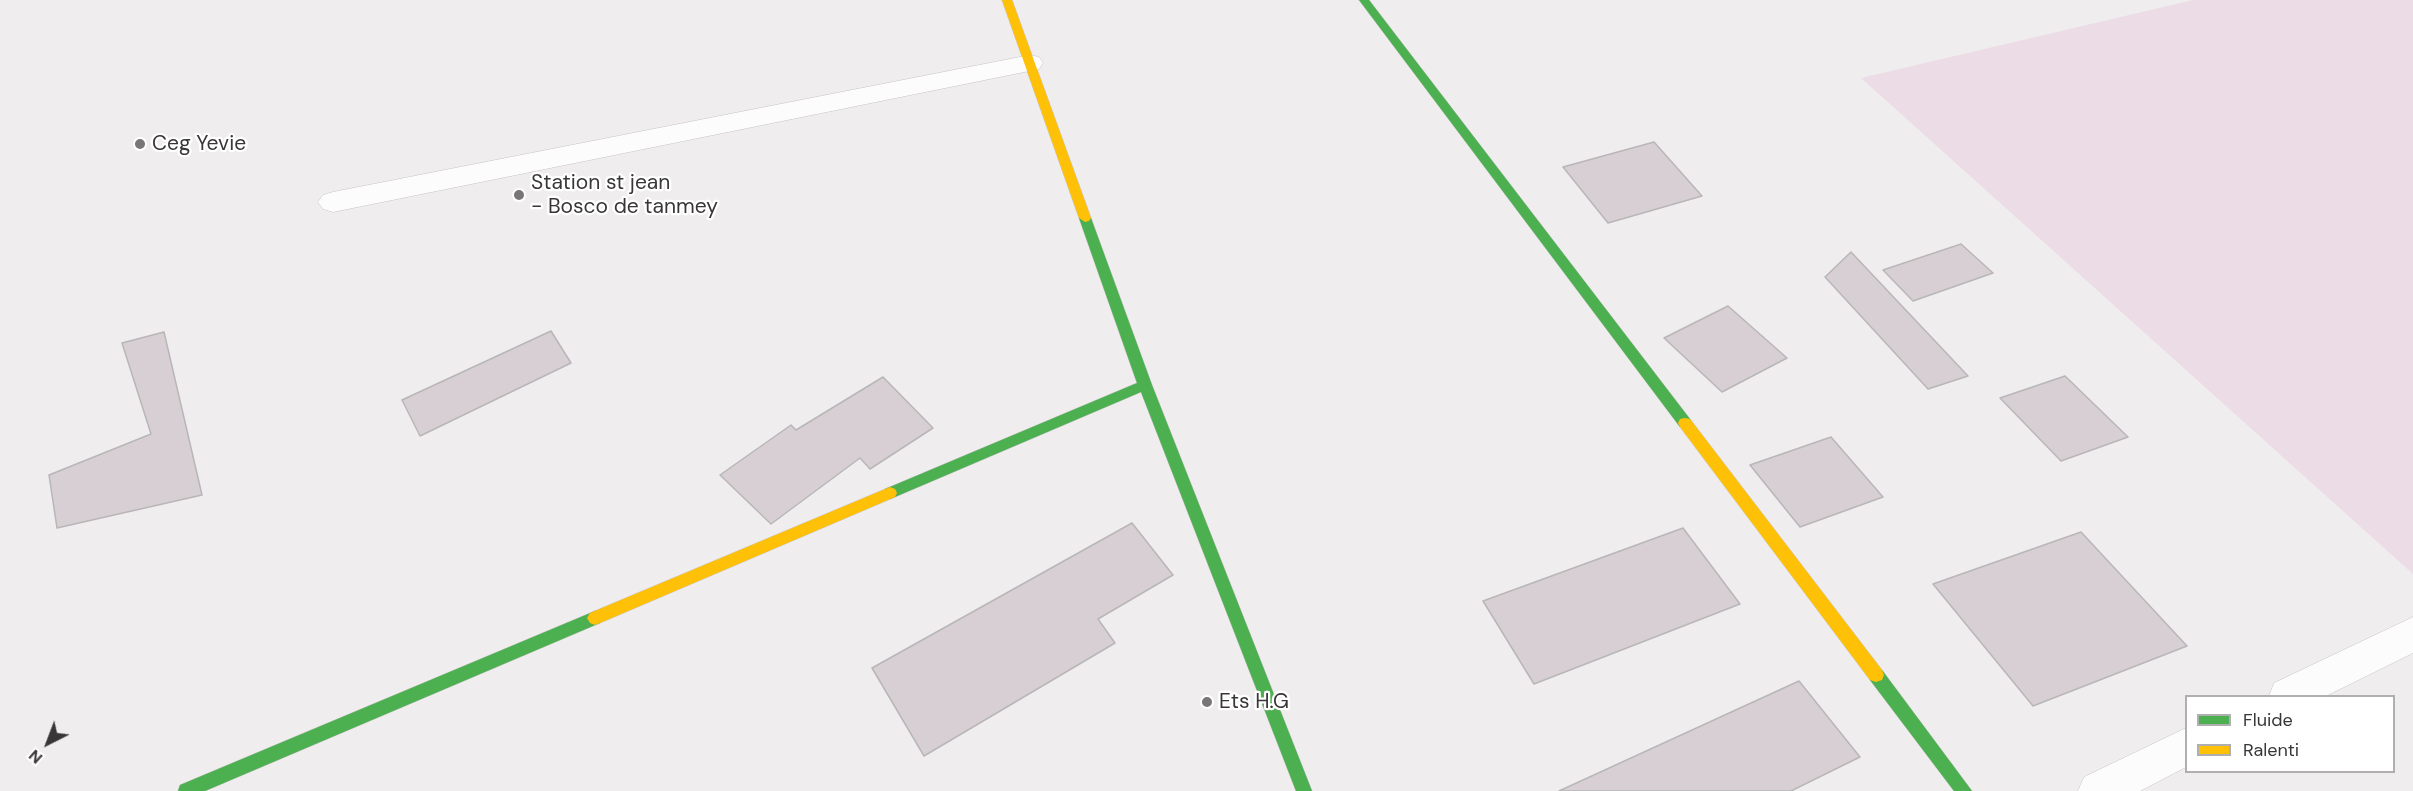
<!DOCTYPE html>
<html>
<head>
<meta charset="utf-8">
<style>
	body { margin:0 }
	#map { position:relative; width:2413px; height:791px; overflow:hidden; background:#f0edef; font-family:"DM Sans",sans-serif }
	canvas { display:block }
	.legend { position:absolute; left:2185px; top:695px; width:210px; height:78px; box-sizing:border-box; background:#fff; border:2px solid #afafaf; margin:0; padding:8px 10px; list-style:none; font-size:18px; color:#383637 }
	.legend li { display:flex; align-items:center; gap:12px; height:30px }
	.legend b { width:30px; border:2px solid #afafaf }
	.north { position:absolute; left:18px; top:713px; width:60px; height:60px; -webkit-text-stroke:4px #fff; paint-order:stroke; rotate:222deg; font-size:16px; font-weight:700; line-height:24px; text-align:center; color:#383637 }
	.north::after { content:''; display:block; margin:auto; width:21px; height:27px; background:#383637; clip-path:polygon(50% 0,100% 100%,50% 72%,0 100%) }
</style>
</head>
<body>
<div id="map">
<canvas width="2413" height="791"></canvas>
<ul class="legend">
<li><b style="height:8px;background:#4caf50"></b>Fluide</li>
<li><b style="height:8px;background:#ffc107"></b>Ralenti</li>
</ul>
<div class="north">N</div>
</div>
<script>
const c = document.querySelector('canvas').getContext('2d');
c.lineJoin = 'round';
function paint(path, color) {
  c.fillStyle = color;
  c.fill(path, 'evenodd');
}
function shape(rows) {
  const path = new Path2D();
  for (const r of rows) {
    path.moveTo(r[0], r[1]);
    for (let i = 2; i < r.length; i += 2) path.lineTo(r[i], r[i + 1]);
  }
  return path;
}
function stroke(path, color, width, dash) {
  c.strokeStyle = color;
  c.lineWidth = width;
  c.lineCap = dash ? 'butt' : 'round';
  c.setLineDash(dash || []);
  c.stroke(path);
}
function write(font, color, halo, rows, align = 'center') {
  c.font = font + ' "DM Sans",sans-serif';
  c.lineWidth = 4.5;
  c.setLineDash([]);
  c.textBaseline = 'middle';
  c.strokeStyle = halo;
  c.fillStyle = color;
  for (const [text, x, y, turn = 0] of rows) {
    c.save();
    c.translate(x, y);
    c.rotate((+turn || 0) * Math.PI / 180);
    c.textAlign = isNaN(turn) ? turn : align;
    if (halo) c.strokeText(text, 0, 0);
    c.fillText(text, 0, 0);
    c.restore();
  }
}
const green = shape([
	[2193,0,2413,0,2413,574,1861,78]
]);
const building = shape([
	[1654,142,1702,196,1608,223,1563,167,1654,142],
	[1961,244,1993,273,1913,301,1883,270,1961,244],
	[1851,252,1968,376,1928,389,1825,277,1851,252],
	[1728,306,1787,358,1722,392,1664,338,1728,306],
	[551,331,571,363,420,436,402,400,551,331],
	[164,332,202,495,57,528,49,475,151,434,122,343,164,332],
	[2065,376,2128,437,2061,461,2000,398,2065,376],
	[883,377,933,428,870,469,860,458,771,524,720,475,791,425,796,430,883,377],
	[1831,437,1883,497,1800,527,1750,465,1831,437],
	[1132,523,1173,575,1098,619,1115,643,924,756,872,668,1132,523],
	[1683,528,1740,604,1534,684,1483,601,1683,528],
	[2081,532,2187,646,2033,706,1933,584,2081,532],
	[1799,681,1860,757,1791,791,1559,791,1799,681]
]);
const street = shape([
	[1030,55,1039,57,1043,63,1039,69,333,212,323,209,318,202,323,195,333,192,1030,55],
	[2413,617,2413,653,2326,696,2269,696,2274,683,2413,617],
	[2186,728,2186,767,2140,791,2078,791,2084,777,2186,728]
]);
const fast = shape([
	[1359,0,1369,0,1690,419,1692,423,1690,427,1680,427,1359,0],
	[1085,214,1091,218,1152,385,1312,791,1296,791,1141,392,895,497,890,499,885,497,883,493,885,489,1137,383,1079,218,1085,214],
	[595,611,600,613,603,618,600,623,205,791,178,791,180,785,595,611],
	[1876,668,1882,670,1972,791,1954,791,1870,680,1868,675,1870,670,1876,668]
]);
const slow = shape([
	[1002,0,1012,0,1091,218,1089,221,1085,222,1079,218,1002,0],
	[1685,418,1690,419,1882,670,1884,675,1882,680,1876,682,1870,680,1680,427,1678,423,1680,419,1685,418],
	[890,487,895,489,897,493,895,497,600,623,595,625,590,623,587,618,590,613,890,487]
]);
const markers = [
	[140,144,6,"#787677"],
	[519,195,6,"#787677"],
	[1207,702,6,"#787677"]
];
const poiNames = [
	["Ceg Yevie",152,144],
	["Station st jean",531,183],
	["- Bosco de tanmey",531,207],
	["Ets H.G",1219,702]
];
paint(green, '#ebdce6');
paint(building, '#d7cfd4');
stroke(building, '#b8b6b7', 1.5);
stroke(street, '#c6c4c6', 1);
stroke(fast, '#c6c4c6', 1);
stroke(slow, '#c6c4c6', 1);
paint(street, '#fdfcfd');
paint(fast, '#4caf50');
paint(slow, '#ffc107');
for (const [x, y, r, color] of markers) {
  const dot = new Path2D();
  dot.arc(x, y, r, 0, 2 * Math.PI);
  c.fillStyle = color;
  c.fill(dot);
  stroke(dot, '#fff', 2);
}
write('21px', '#383637', '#fff', poiNames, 'left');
</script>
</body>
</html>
